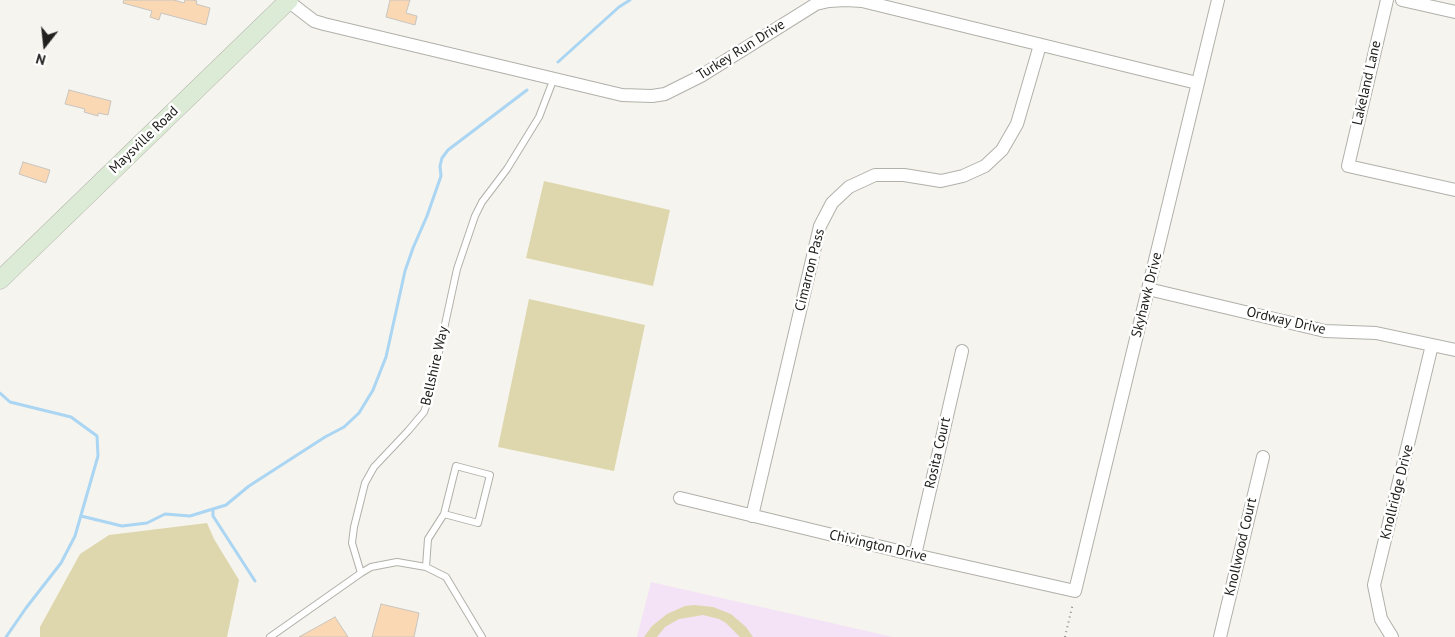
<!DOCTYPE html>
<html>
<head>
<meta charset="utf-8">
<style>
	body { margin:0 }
	#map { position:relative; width:1455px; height:637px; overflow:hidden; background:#f5f4ee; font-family:"PT Sans",sans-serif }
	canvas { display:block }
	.north { position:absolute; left:20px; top:20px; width:50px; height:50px; -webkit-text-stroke:4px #fff; paint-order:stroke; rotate:196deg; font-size:14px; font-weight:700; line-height:20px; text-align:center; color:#20201e }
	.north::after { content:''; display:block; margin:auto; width:18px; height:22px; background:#20201e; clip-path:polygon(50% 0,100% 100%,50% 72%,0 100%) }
</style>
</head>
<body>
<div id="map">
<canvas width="1455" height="637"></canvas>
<div class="north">N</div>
</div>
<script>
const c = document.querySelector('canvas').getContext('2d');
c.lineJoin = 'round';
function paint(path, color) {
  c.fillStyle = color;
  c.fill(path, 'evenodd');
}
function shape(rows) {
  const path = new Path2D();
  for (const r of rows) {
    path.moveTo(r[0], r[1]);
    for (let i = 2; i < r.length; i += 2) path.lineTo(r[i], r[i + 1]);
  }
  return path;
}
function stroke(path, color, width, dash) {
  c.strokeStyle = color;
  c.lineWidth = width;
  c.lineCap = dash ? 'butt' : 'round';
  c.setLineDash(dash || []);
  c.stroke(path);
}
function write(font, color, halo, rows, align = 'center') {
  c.font = font + ' "PT Sans",sans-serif';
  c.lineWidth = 5;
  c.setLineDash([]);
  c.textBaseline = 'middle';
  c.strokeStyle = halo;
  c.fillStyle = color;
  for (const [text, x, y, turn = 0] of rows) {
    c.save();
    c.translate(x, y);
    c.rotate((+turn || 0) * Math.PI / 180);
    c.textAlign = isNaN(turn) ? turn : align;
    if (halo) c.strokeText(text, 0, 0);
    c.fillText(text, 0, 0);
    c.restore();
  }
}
const education = shape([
	[651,582,893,637,637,637]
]);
const green = shape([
	[544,181,670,210,653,286,526,258],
	[529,299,645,325,614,471,498,447],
	[207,523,214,539,239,580,227,637,40,637,40,627,80,554,109,535],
	[694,605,713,607,731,614,746,627,753,637,740,637,726,623,719,619,703,615,679,619,665,627,657,637,644,637,652,626,667,614,685,606]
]);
const stream = shape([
	[558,62,619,7,630,0],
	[0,393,10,402,71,417,97,436,98,456,75,536,61,563,26,608,6,637],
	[213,509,213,516,255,581],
	[81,516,122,526,147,523,165,514,190,516,226,505,249,486,325,437,344,427,359,413,373,390,386,357,405,271,413,248,427,216,441,176,440,166,442,158,448,150,527,90]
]);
const building = shape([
	[124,0,174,0,184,3,185,0,192,0,197,1,196,4,210,8,206,25,161,13,159,20,150,17,152,11,123,3,124,0],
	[390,0,410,0,406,13,417,16,415,25,386,17,390,0],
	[69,90,111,101,108,115,98,113,98,116,84,112,85,109,65,104,69,90],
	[23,162,50,170,46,183,19,174,23,162],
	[381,604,419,613,414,637,372,637,381,604],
	[335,617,348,637,299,637,335,617]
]);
const path = shape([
	[1065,637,1073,603]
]);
const lane = shape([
	[426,567,428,539,444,514,456,466,490,475,478,523,444,514],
	[361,573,352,543,354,527,365,483,374,467,408,431,424,412,429,398,457,269,475,216,482,202,507,169,539,117,554,78],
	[270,637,361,573,371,567,397,562,426,567,446,577,482,637]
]);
const street = shape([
	[283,0,288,1,314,21,324,24,622,95,652,96,665,94,701,76,816,4,829,1,846,0,862,1,1197,83],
	[1387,0,1348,166,1455,190],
	[1402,0,1455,12],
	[1148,289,1325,331,1376,333,1455,350],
	[680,498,915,555,1075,591,1218,0],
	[752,516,820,226,832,203,849,187,875,175,904,175,941,181,963,176,985,166,1002,150,1017,124,1040,45],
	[915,555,962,351],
	[1220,637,1263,457],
	[1392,637,1381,619,1374,585,1432,345]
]);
const secondary = shape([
	[0,280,289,0]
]);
const streetNames = [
	["Turkey Run Drive",741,50,-32],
	["Lakeland Lane",1367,83,-77],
	["Maysville Road",144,140,-44],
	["Cimarron Pass",810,270,-76],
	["Skyhawk Drive",1147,295,-76],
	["Ordway Drive",1286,321,13],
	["Bellshire Way",435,366,-77],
	["Rosita Court",938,453,-77],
	["Knollridge Drive",1397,492,-76],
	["Chivington Drive",878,546,13],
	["Knollwood Court",1241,547,-77]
];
paint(education, '#f4e3f6');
paint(green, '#ded7ad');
stroke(stream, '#aad5f3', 3);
paint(building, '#fbd8b4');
stroke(building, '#c8c4bf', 1);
stroke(lane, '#b1b0aa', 8);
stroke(street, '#b1b0aa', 14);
stroke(secondary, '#b1b0aa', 19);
stroke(path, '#8e8d89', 2, [1, 4]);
stroke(lane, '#fff', 6);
stroke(street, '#fff', 12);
stroke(secondary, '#dcebd5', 18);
write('14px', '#20201e', '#fff', streetNames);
</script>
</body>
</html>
